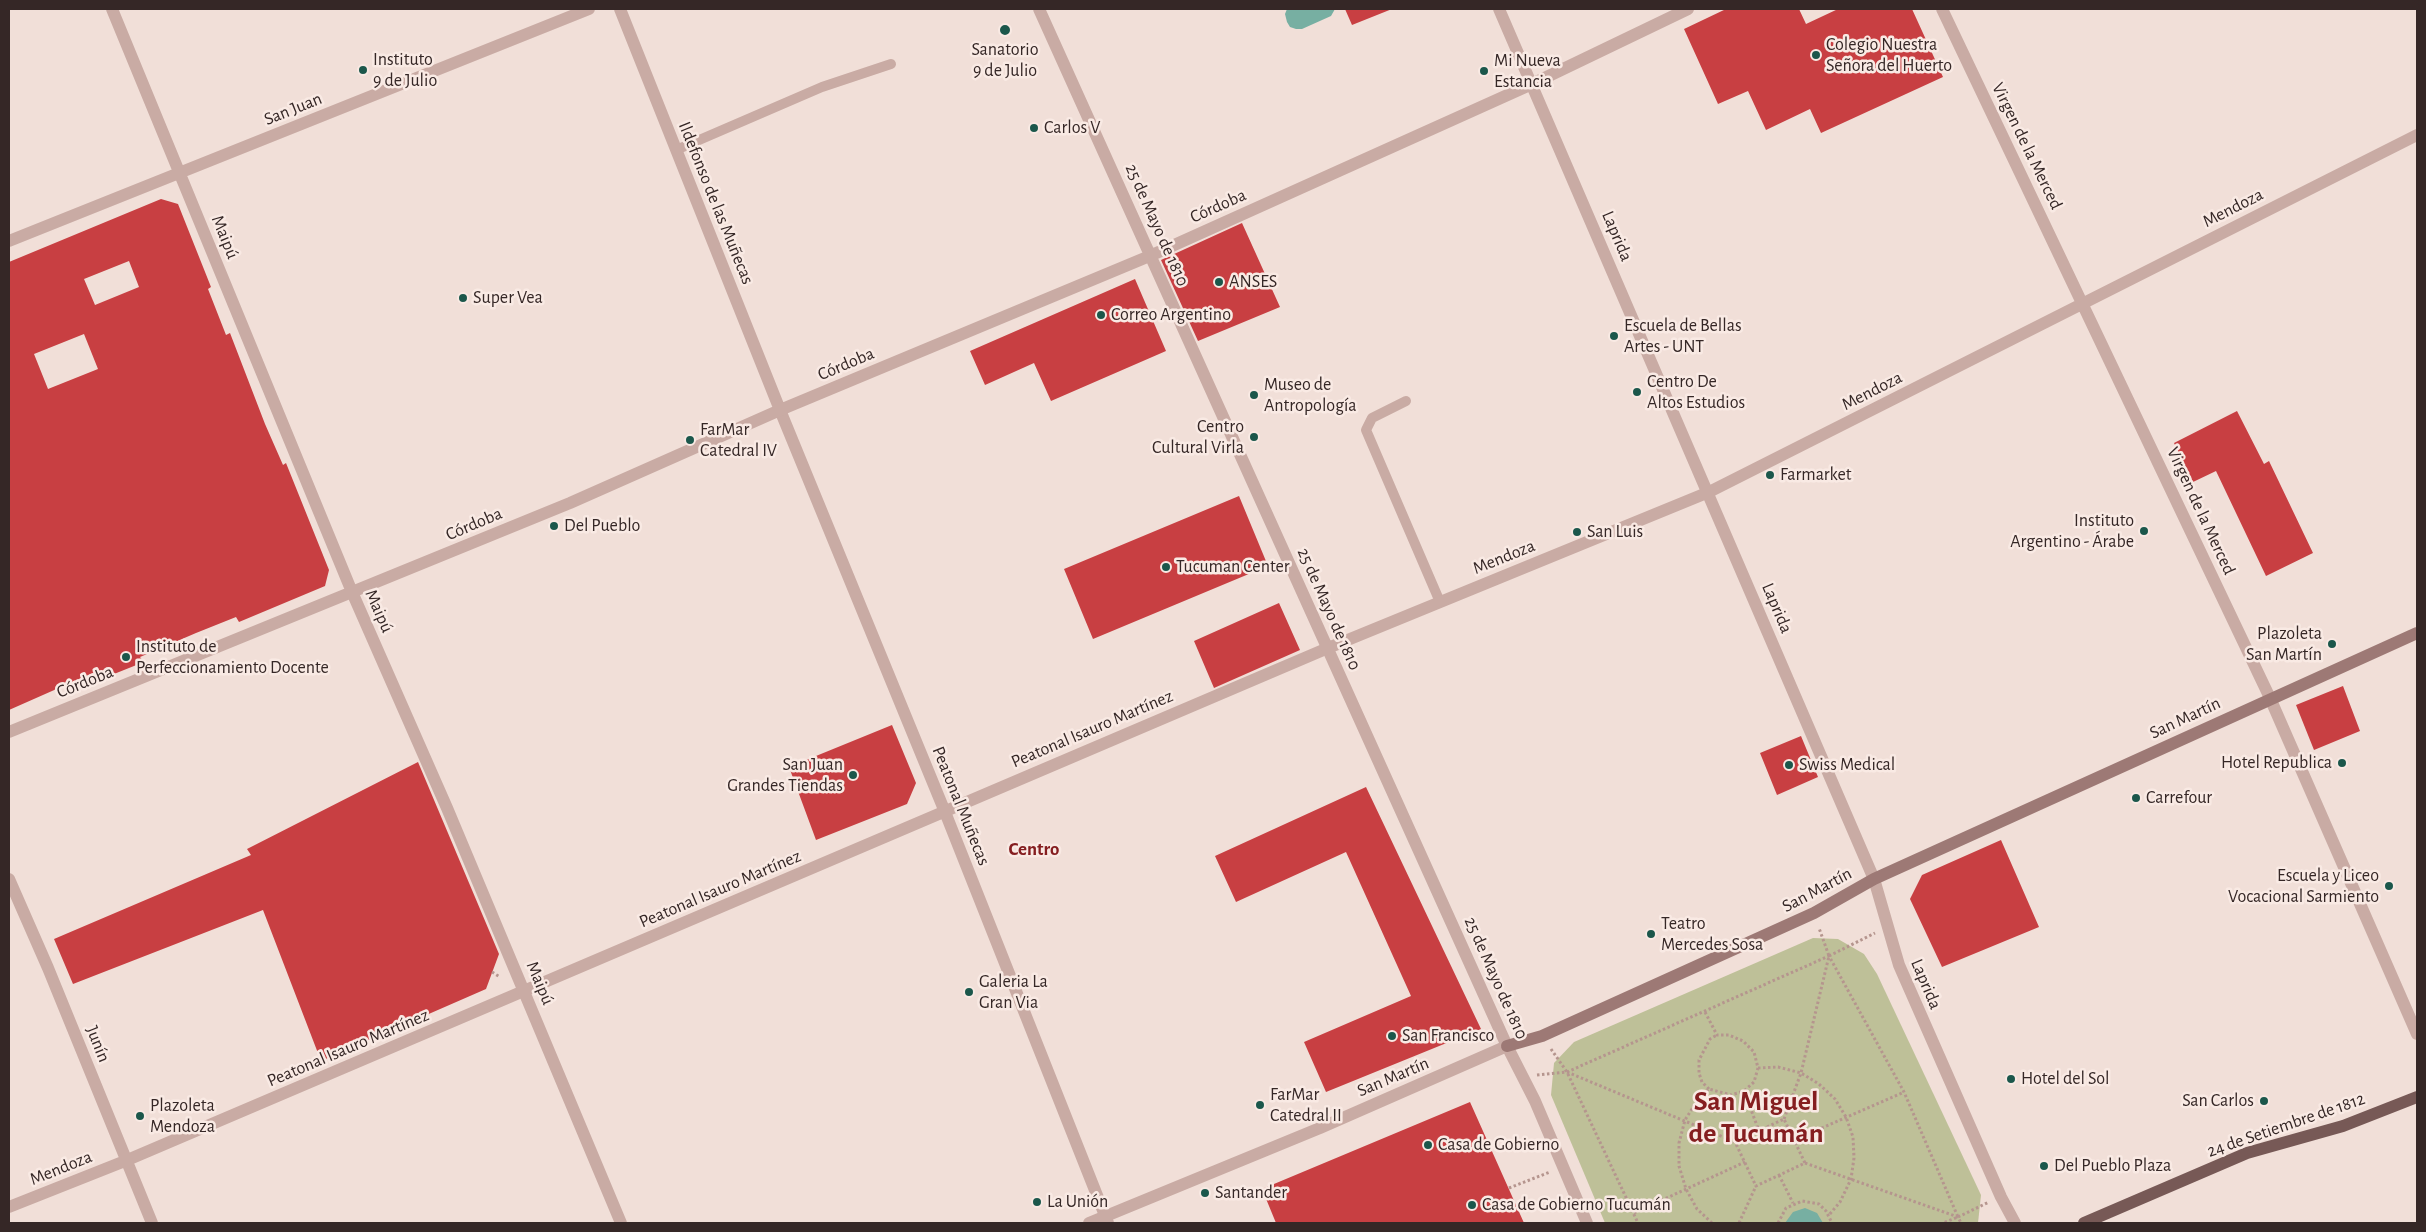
<!DOCTYPE html>
<html>
<head>
<meta charset="utf-8">
<style>
	body { margin:0 }
	#map { position:relative; width:2426px; height:1232px; overflow:hidden; background:#f1dfd8; font-family:"Alegreya Sans",sans-serif }
	canvas { display:block }
	.frame { position:absolute; inset:0; border:10px solid #352726; pointer-events:none }
</style>
</head>
<body>
<div id="map">
<canvas width="2426" height="1232"></canvas>
<div class="frame"></div>
</div>
<script>
const c = document.querySelector('canvas').getContext('2d');
c.lineJoin = 'round';
function paint(path, color) {
  c.fillStyle = color;
  c.fill(path, 'evenodd');
}
function shape(rows) {
  const path = new Path2D();
  for (const r of rows) {
    path.moveTo(r[0], r[1]);
    for (let i = 2; i < r.length; i += 2) path.lineTo(r[i], r[i + 1]);
  }
  return path;
}
function stroke(path, color, width, dash) {
  c.strokeStyle = color;
  c.lineWidth = width;
  c.lineCap = dash ? 'butt' : 'round';
  c.setLineDash(dash || []);
  c.stroke(path);
}
function write(font, color, halo, rows, align = 'center') {
  c.font = font + ' "Alegreya Sans",sans-serif';
  c.lineWidth = 5;
  c.setLineDash([]);
  c.textBaseline = 'middle';
  c.strokeStyle = halo;
  c.fillStyle = color;
  for (const [text, x, y, turn = 0] of rows) {
    c.save();
    c.translate(x, y);
    c.rotate((+turn || 0) * Math.PI / 180);
    c.textAlign = isNaN(turn) ? turn : align;
    if (halo) c.strokeText(text, 0, 0);
    c.fillText(text, 0, 0);
    c.restore();
  }
}
const green = shape([
	[1813,938,1838,939,1864,954,1877,974,1981,1195,1978,1223,1605,1223,1551,1095,1554,1063,1574,1042]
]);
const water = shape([
	[1287,9,1335,9,1331,16,1302,29,1296,29,1290,27,1287,22,1285,14],
	[1805,1208,1817,1213,1823,1223,1785,1223,1793,1212]
]);
const building = shape([
	[1345,9,1392,9,1352,25],
	[1726,9,1799,9,1806,24,1838,9,1912,9,1943,77,1821,133,1810,109,1766,130,1748,91,1718,104,1684,29],
	[161,199,178,204,211,287,208,289,226,335,230,333,265,424,283,465,286,463,329,570,325,586,239,622,236,617,196,633,140,657,144,662,99,680,95,672,9,710,9,262],
	[129,261,139,287,95,305,84,279],
	[84,334,98,369,48,389,34,354],
	[1242,223,1280,307,1198,341,1161,260],
	[1135,279,1166,351,1051,401,1034,363,985,385,970,351],
	[2237,411,2264,464,2269,461,2313,553,2266,576,2216,471,2193,482,2174,443],
	[1239,496,1268,566,1093,639,1064,569],
	[1279,603,1300,650,1214,688,1194,641],
	[2343,686,2360,731,2314,750,2296,705],
	[892,725,916,783,907,804,816,840,789,767],
	[1801,736,1818,777,1777,795,1760,753],
	[418,762,499,954,486,989,321,1061,263,910,73,984,54,939,251,855,247,849],
	[1366,787,1481,1029,1326,1092,1304,1042,1411,996,1346,852,1236,902,1215,856],
	[2001,840,2039,927,1942,967,1910,899,1922,875],
	[1470,1102,1524,1223,1276,1223,1262,1189]
]);
const path = shape([
	[1829,956,1875,933],
	[492,972,500,977],
	[1705,1012,1717,1035,1729,1035,1743,1041,1754,1052,1758,1068,1754,1082,1744,1091,1759,1131],
	[1551,1049,1567,1072,1638,1223],
	[1758,1068,1778,1067,1801,1073,1819,1084,1835,1099,1846,1117,1853,1137,1854,1158,1851,1179,1840,1202,1829,1215],
	[1567,1072,1735,1142,1756,1186,1805,1163,1784,1119,1735,1142],
	[1537,1075,1567,1072,1829,956,1904,1092,1958,1217,1943,1223],
	[1709,1089,1702,1082,1699,1073,1699,1060,1710,1039,1717,1035],
	[1784,1119,1801,1073,1829,956,1819,928],
	[1794,1140,1904,1092],
	[1805,1163,1958,1217,1961,1223],
	[1779,1175,1793,1203],
	[1509,1188,1550,1172],
	[1634,1213,1745,1162],
	[1958,1217,1989,1202],
	[1712,1223,1697,1209,1686,1189,1679,1166,1679,1143,1685,1120,1697,1101,1709,1089,1731,1095,1744,1091],
	[1739,1223,1756,1186],
	[1778,1223,1786,1208,1802,1201,1819,1204,1826,1211,1832,1223]
]);
const service = shape([
	[676,150,822,87,891,64],
	[1406,401,1372,418,1366,430,1440,602]
]);
const pedestrian = shape([
	[780,410,945,812,1108,1223],
	[125,1161,1328,648]
]);
const minor = shape([
	[112,9,352,592,447,808,621,1223],
	[620,9,780,410],
	[1039,9,1507,1046,1320,1128,1089,1223],
	[1499,9,1874,879,1899,965,2001,1197,2015,1223],
	[1942,9,2270,698,2417,1034],
	[9,241,589,9],
	[1328,648,1709,492,2417,135],
	[9,732,570,503,780,410,1152,255,1532,84,1688,9],
	[9,879,48,968,152,1223],
	[9,1207,125,1161]
]);
const tertiary = shape([
	[1507,1046,1535,1101,1587,1223]
]);
const secondary = shape([
	[1507,1046,1542,1036,1814,913,1874,879,2417,633]
]);
const primary = shape([
	[2084,1223,2247,1153,2343,1126,2417,1097]
]);
const markers = [
	[1005,30,6,"#1b574b"],
	[1816,55,5,"#1b574b"],
	[363,70,5,"#1b574b"],
	[1484,71,5,"#1b574b"],
	[1034,128,5,"#1b574b"],
	[1219,282,5,"#1b574b"],
	[463,298,5,"#1b574b"],
	[1101,315,5,"#1b574b"],
	[1614,336,5,"#1b574b"],
	[1637,392,5,"#1b574b"],
	[1254,395,5,"#1b574b"],
	[1254,437,5,"#1b574b"],
	[690,440,5,"#1b574b"],
	[1770,475,5,"#1b574b"],
	[554,526,5,"#1b574b"],
	[2144,531,5,"#1b574b"],
	[1577,532,5,"#1b574b"],
	[1166,567,5,"#1b574b"],
	[2332,644,5,"#1b574b"],
	[126,657,5,"#1b574b"],
	[2342,763,5,"#1b574b"],
	[1789,765,5,"#1b574b"],
	[853,775,5,"#1b574b"],
	[2136,798,5,"#1b574b"],
	[2389,886,5,"#1b574b"],
	[1651,934,5,"#1b574b"],
	[969,992,5,"#1b574b"],
	[1392,1036,5,"#1b574b"],
	[2011,1079,5,"#1b574b"],
	[2264,1101,5,"#1b574b"],
	[1260,1105,5,"#1b574b"],
	[140,1116,5,"#1b574b"],
	[1428,1145,5,"#1b574b"],
	[2044,1166,5,"#1b574b"],
	[1205,1193,5,"#1b574b"],
	[1037,1202,5,"#1b574b"],
	[1472,1205,5,"#1b574b"]
];
const poiNames = [
	["Colegio Nuestra",1826,45],
	["Señora del Huerto",1826,66],
	["Sanatorio",1005,50,"center"],
	["9 de Julio",1005,71,"center"],
	["Instituto",373,60],
	["9 de Julio",373,81],
	["Mi Nueva",1494,61],
	["Estancia",1494,82],
	["Carlos V",1044,128],
	["ANSES",1229,282],
	["Super Vea",473,298],
	["Correo Argentino",1111,315],
	["Escuela de Bellas",1624,326],
	["Artes - UNT",1624,347],
	["Centro De",1647,382],
	["Altos Estudios",1647,403],
	["Museo de",1264,385],
	["Antropología",1264,406],
	["Centro",1244,427,"right"],
	["Cultural Virla",1244,448,"right"],
	["FarMar",700,430],
	["Catedral IV",700,451],
	["Farmarket",1780,475],
	["Instituto",2134,521,"right"],
	["Argentino - Árabe",2134,542,"right"],
	["Del Pueblo",564,526],
	["San Luis",1587,532],
	["Tucuman Center",1176,567],
	["Plazoleta",2322,634,"right"],
	["San Martín",2322,655,"right"],
	["Instituto de",136,647],
	["Perfeccionamiento Docente",136,668],
	["Hotel Republica",2332,763,"right"],
	["San Juan",843,765,"right"],
	["Grandes Tiendas",843,786,"right"],
	["Swiss Medical",1799,765],
	["Carrefour",2146,798],
	["Escuela y Liceo",2379,876,"right"],
	["Vocacional Sarmiento",2379,897,"right"],
	["Teatro",1661,924],
	["Mercedes Sosa",1661,945],
	["Galeria La",979,982],
	["Gran Via",979,1003],
	["San Francisco",1402,1036],
	["Hotel del Sol",2021,1079],
	["FarMar",1270,1095],
	["Catedral II",1270,1116],
	["San Carlos",2254,1101,"right"],
	["Plazoleta",150,1106],
	["Mendoza",150,1127],
	["Casa de Gobierno",1438,1145],
	["Del Pueblo Plaza",2054,1166],
	["Santander",1215,1193],
	["La Unión",1047,1202],
	["Casa de Gobierno Tucumán",1482,1205]
];
const streetNames = [
	["San Juan",293,109,-22],
	["Virgen de la Merced",2027,146,64],
	["Ildefonso de las Muñecas",716,203,68],
	["Córdoba",1218,206,-24],
	["Mendoza",2233,208,-27],
	["25 de Mayo de 1810",1157,225,66],
	["Laprida",1617,236,67],
	["Maipú",225,237,68],
	["Córdoba",846,364,-23],
	["Mendoza",1872,391,-27],
	["Virgen de la Merced",2201,511,65],
	["Córdoba",474,524,-23],
	["Mendoza",1504,557,-22],
	["Laprida",1777,608,67],
	["25 de Mayo de 1810",1329,609,66],
	["Maipú",379,611,66],
	["Córdoba",85,682,-22],
	["San Martín",2185,718,-25],
	["Peatonal Isauro Martínez",1092,729,-23],
	["Peatonal Muñecas",961,806,68],
	["Peatonal Isauro Martínez",720,889,-23],
	["San Martín",1817,890,-28],
	["25 de Mayo de 1810",1496,978,66],
	["Maipú",540,983,67],
	["Laprida",1926,984,67],
	["Junín",98,1044,68],
	["Peatonal Isauro Martínez",348,1048,-23],
	["San Martín",1393,1077,-23],
	["24 de Setiembre de 1812",2286,1125,-19],
	["Mendoza",61,1168,-22]
];
const neighbourhoodNames = [
	["Centro",1034,849]
];
const townNames = [
	["San Miguel",1756,1102],
	["de Tucumán",1756,1134]
];
paint(green, '#bec098');
paint(water, '#77afa2');
paint(building, '#c83f42');
stroke(path, '#b5958e', 3, [2.5, 2.5]);
stroke(service, '#c9aba4', 10);
stroke(pedestrian, '#c9aba4', 12);
stroke(minor, '#c9aba4', 12);
stroke(tertiary, '#c9aba4', 12);
stroke(secondary, '#9d7975', 12);
stroke(primary, '#775956', 12);
for (const [x, y, r, color] of markers) {
  const dot = new Path2D();
  dot.arc(x, y, r, 0, 2 * Math.PI);
  c.fillStyle = color;
  c.fill(dot);
  stroke(dot, '#f9eae4', 2);
}
write('18px', '#352726', '#f9eae4', poiNames, 'left');
write('18px', '#352726', '#f9eae4', streetNames);
write('bold 19px', '#851e20', '#f9eae4', neighbourhoodNames);
write('bold 28px', '#851e20', '#f9eae4', townNames);
</script>
</body>
</html>
